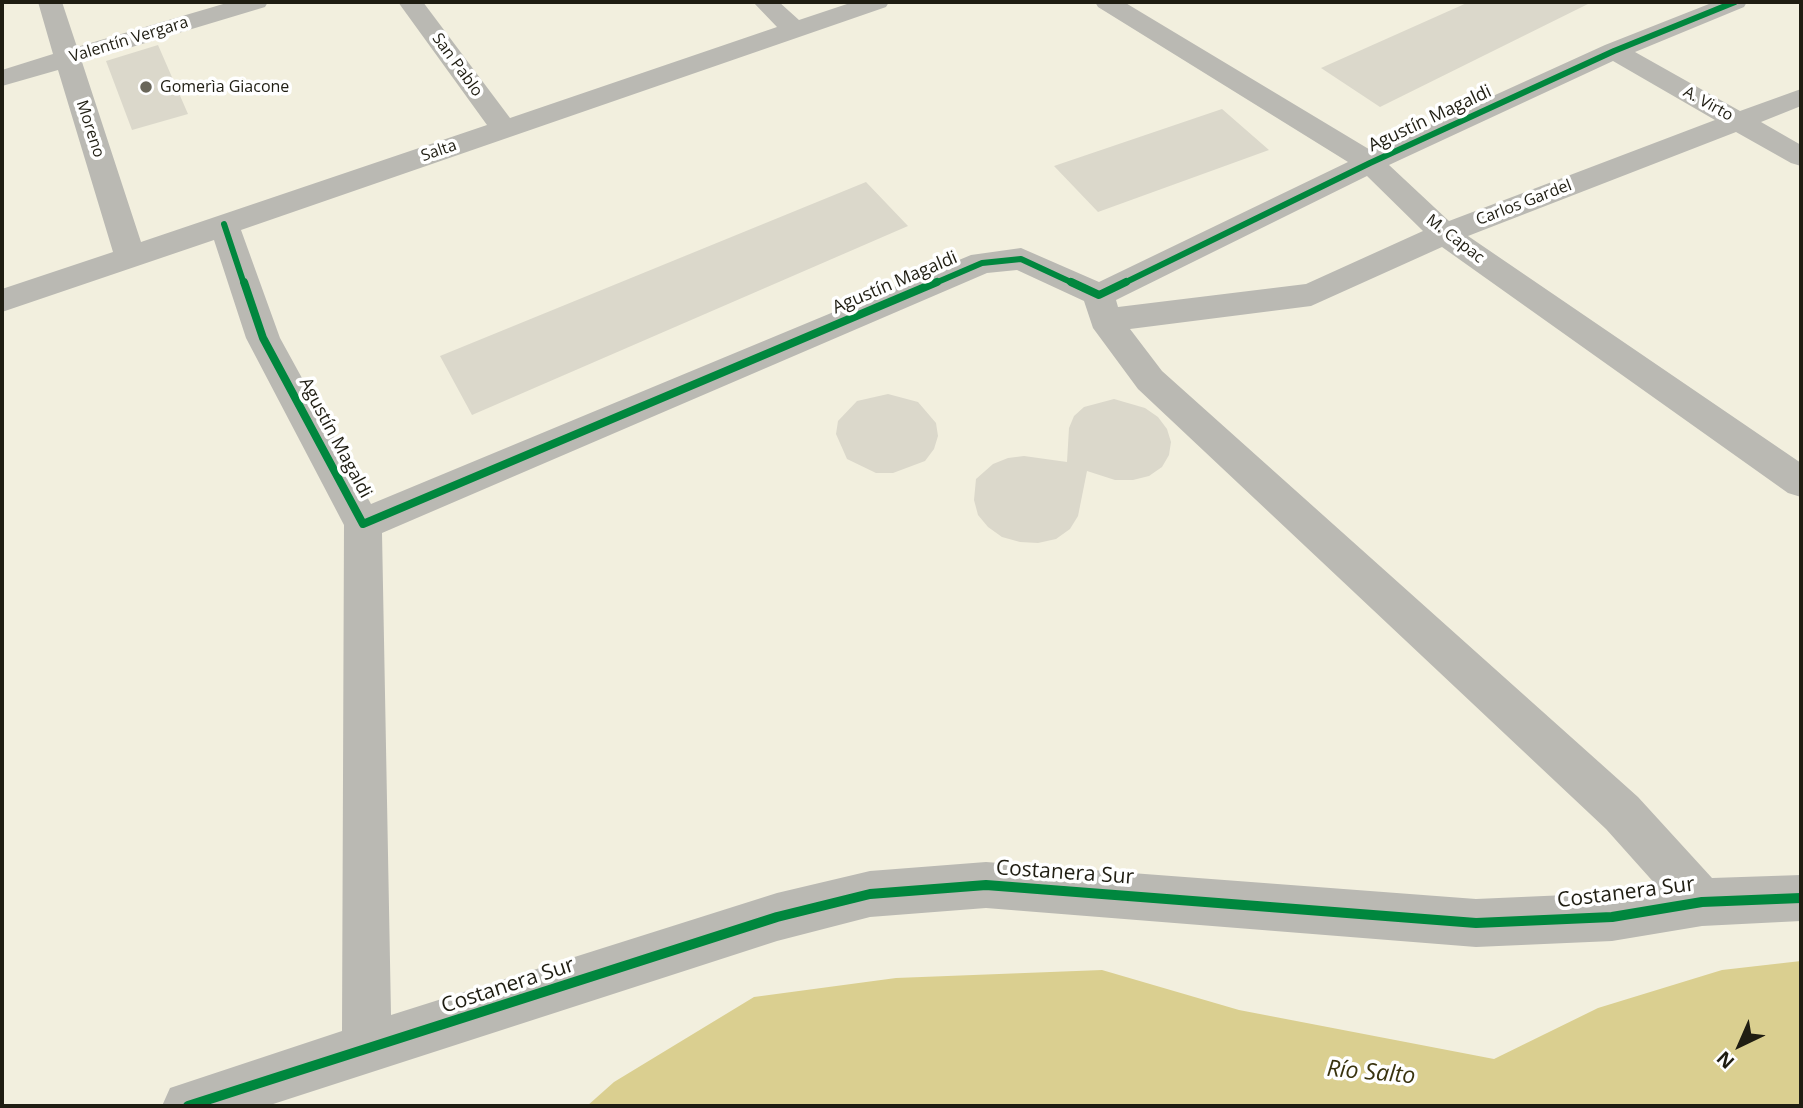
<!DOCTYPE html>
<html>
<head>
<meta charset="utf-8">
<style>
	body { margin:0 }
	#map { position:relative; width:1803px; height:1108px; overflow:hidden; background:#f2efde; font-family:"Open Sans",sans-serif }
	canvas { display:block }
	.frame { position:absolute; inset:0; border:4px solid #1f1d12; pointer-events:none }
	.north { position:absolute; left:1705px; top:1010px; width:70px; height:70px; -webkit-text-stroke:5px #fff; paint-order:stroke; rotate:224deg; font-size:19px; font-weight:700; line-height:28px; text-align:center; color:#1f1d12 }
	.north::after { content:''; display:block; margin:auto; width:24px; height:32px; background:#1f1d12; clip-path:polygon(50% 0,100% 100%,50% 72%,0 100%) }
</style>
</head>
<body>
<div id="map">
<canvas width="1803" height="1108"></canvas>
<div class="frame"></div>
<div class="north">N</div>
</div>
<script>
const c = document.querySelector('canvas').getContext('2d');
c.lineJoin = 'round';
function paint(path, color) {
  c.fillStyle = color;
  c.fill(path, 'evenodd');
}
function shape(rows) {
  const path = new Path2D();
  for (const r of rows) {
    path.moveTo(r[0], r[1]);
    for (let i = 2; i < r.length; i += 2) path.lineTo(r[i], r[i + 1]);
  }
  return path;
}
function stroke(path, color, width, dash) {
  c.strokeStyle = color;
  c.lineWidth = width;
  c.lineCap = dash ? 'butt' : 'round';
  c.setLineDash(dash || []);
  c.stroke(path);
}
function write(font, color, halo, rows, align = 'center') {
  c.font = font + ' "Open Sans",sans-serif';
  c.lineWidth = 7;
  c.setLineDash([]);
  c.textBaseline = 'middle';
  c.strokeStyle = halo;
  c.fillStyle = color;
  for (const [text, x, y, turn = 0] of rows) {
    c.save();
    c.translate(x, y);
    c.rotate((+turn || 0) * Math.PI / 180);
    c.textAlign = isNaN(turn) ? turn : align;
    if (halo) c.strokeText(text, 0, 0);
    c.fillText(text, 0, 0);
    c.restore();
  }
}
const water = shape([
	[1801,961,1801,1106,587,1106,614,1082,754,997,896,978,1102,970,1239,1010,1494,1059,1598,1008,1722,970]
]);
const building = shape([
	[1469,2,1592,2,1380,107,1321,68],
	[158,45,188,114,132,130,106,61],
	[1222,109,1269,150,1098,212,1054,166],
	[866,182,908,226,472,415,440,356],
	[888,394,918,402,936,423,938,436,934,449,925,461,893,473,876,473,847,459,836,434,838,421,857,401],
	[1114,399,1145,408,1158,417,1167,429,1171,442,1169,455,1162,467,1149,476,1133,480,1115,480,1087,471,1078,516,1070,529,1056,539,1038,543,1020,542,1002,537,988,527,978,515,974,500,976,479,993,464,1008,458,1024,456,1067,462,1069,428,1074,416,1084,407]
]);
const minor = shape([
	[38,2,62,2,77,47,230,2,268,2,265,7,82,62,141,242,487,125,398,2,423,2,510,118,777,27,753,2,779,2,799,20,853,2,889,2,886,7,241,230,280,338,371,504,971,255,1021,248,1099,282,1348,162,1098,7,1095,2,1124,2,1372,151,1605,45,1714,2,1747,2,1744,7,1635,52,1740,111,1801,89,1801,106,1761,122,1801,145,1801,166,1791,163,1736,132,1468,236,1801,463,1801,497,1788,493,1442,247,1311,306,1130,329,1162,371,1638,797,1712,878,1801,875,1801,921,1702,926,1612,941,1476,947,986,908,870,917,777,941,267,1106,162,1106,170,1088,342,1031,344,525,246,338,214,240,2,312,2,289,113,252,58,70,2,86,2,70,53,54,38,2],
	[1613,61,1715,120,1449,221,1389,165,1613,61],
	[1367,176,1423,231,1306,284,1118,307,1116,300,1367,176],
	[1017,270,1084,301,1093,328,1138,389,1606,829,1657,886,1612,893,1476,899,986,862,870,871,777,893,391,1015,382,533,987,273,1017,270]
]);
const cyclewayFar2 = shape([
	[224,224,244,284],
	[933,284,982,263,1021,259,1075,284],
	[1122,284,1370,163,1614,51,1735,2]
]);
const cyclewayFar1 = shape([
	[244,282,263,338,363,524,937,282],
	[1071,282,1099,295,1126,282]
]);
const cycleway = shape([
	[188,1106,777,917,870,894,986,885,1476,923,1612,917,1702,902,1801,898]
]);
const markers = [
	[146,87,7,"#696659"]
];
const farStreetnames = [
	["Valentín Vergara",129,40,-17],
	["San Pablo",457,65,54],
	["A. Virto",1708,104,29],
	["Moreno",90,129,72],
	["Salta",439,151,-19],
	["Carlos Gardel",1524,203,-21],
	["M. Capac",1455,239,38]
];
const farPoinames = [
	["Gomerìa Giacone",160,87]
];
const streetNames = [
	["Agustín Magaldi",1430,119,-25],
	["Agustín Magaldi",895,283,-23],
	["Agustín Magaldi",335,438,62]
];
const nearStreetnames = [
	["Costanera Sur",1065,873,4],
	["Costanera Sur",1626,893,-7],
	["Costanera Sur",508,986,-18]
];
const nearWaternames = [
	["Río Salto",1371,1073,5]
];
paint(water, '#dacf90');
paint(building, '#dbd8cb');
paint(minor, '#bab9b3');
stroke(cyclewayFar2, '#00873e', 6);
stroke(cyclewayFar1, '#00873e', 8);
stroke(cycleway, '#00873e', 10);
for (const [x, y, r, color] of markers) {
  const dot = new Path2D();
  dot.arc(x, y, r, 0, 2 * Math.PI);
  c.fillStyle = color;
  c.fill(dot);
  stroke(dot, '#fff', 2.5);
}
write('16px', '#1f1d12', '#fff', farStreetnames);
write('16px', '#1f1d12', '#fff', farPoinames, 'left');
write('18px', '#1f1d12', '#fff', streetNames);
write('21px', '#1f1d12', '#fff', nearStreetnames);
write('italic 23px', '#39330e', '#fff', nearWaternames);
</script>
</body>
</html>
